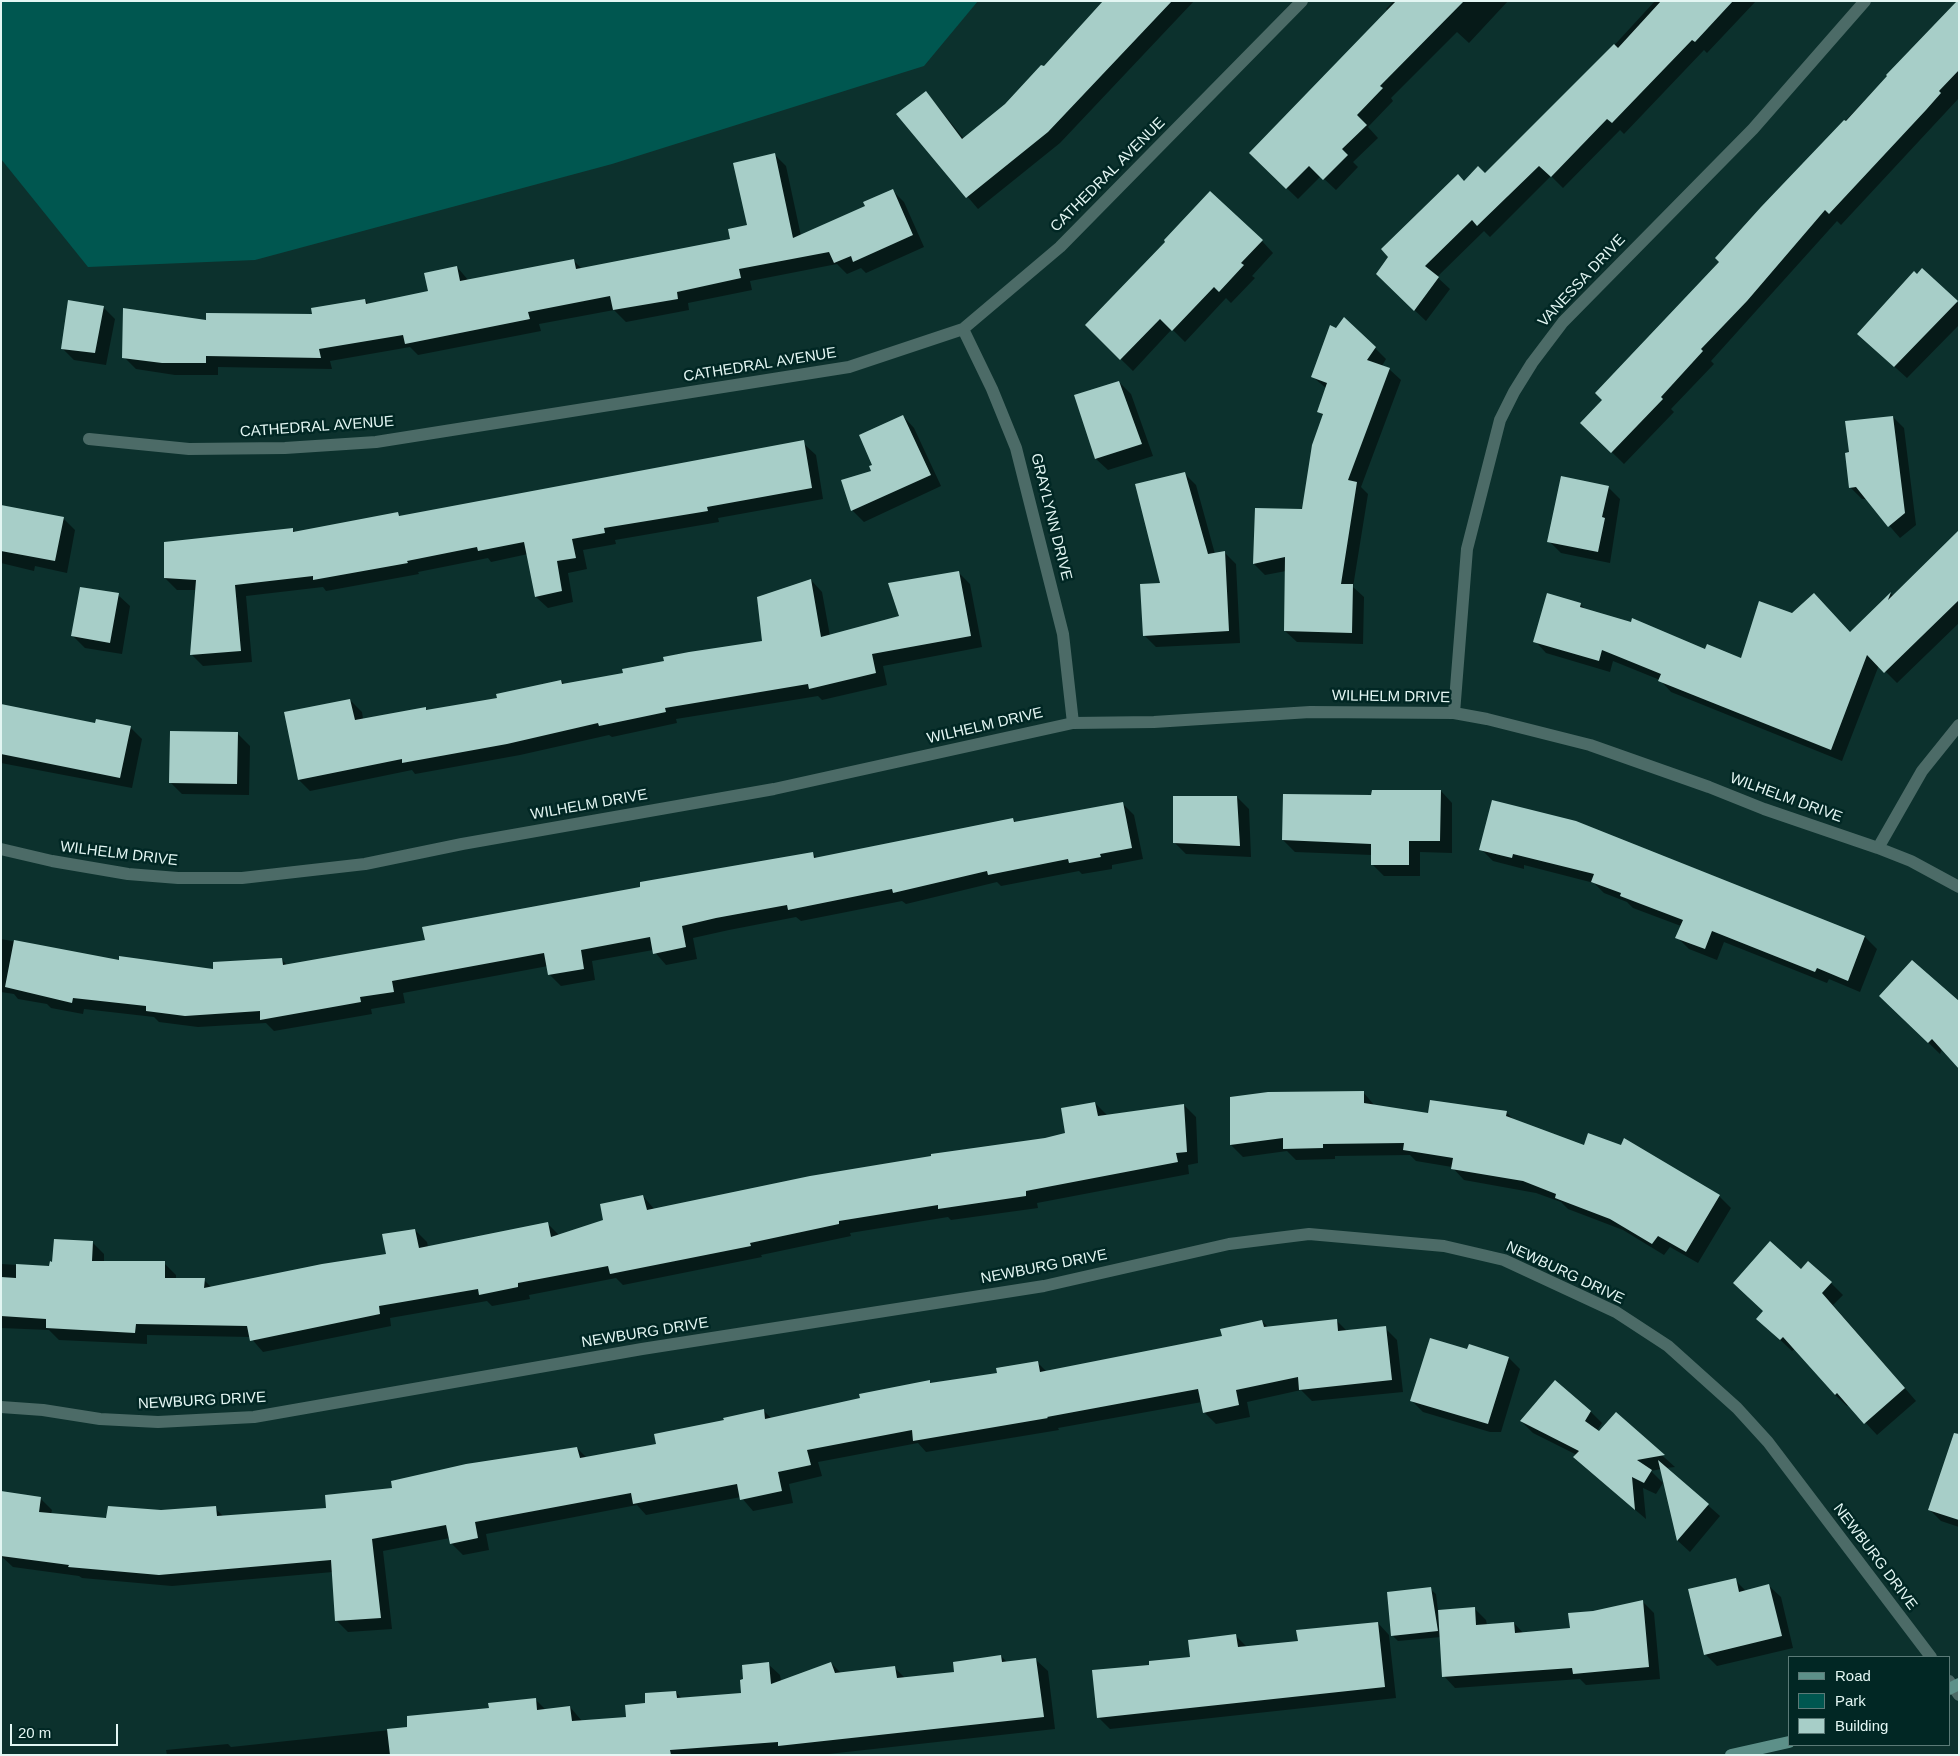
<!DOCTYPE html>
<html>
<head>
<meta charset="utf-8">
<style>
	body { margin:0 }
	#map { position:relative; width:1960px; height:1756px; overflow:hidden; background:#0c312d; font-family:Arial,sans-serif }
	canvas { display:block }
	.frame { position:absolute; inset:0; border:2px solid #e3f6f3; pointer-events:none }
	.legend { position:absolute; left:1788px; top:1656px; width:162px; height:90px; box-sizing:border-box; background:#012724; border:1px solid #5b7a77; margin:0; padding:6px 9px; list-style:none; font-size:15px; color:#e3f6f3 }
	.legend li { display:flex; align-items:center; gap:10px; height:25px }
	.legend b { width:25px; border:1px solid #5b7a77 }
	.scale { position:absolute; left:10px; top:1724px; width:108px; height:22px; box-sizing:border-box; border:2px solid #e3f6f3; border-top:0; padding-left:6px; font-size:15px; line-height:18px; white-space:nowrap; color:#e3f6f3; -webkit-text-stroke:4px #012724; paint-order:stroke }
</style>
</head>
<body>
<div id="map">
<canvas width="1960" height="1756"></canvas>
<div class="frame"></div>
<ul class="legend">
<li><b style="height:6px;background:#5d9089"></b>Road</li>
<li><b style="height:14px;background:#005750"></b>Park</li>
<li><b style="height:14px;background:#a7cec8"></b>Building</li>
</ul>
<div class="scale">20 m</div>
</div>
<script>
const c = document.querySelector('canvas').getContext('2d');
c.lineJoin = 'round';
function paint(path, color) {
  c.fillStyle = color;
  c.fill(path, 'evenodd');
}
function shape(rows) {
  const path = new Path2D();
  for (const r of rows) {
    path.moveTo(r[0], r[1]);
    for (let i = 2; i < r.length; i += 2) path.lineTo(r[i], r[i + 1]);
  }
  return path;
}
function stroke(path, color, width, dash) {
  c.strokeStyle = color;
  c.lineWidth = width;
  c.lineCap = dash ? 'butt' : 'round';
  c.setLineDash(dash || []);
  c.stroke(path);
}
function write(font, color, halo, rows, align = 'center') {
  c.font = font + ' Arial,sans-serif';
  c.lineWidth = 5;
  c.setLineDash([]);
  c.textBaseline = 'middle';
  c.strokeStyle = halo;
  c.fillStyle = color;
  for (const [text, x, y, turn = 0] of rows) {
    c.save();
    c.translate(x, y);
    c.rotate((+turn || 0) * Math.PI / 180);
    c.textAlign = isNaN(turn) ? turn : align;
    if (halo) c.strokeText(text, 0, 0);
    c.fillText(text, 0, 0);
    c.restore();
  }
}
const green = shape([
	[1,1,978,1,924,66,612,164,255,260,88,267,1,159]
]);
const shadow = shape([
	[1105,1,1194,1,1060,143,978,209,897,114,926,92,964,139,1006,105,1044,68],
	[1394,1,1508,1,1469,43,1457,32,1391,98,1393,101,1368,127,1378,138,1353,162,1358,167,1336,190,1321,176,1298,199,1262,164,1388,11,1386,9],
	[1655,1,1756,1,1707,53,1704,50,1624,134,1620,130,1563,188,1551,176,1490,237,1484,231,1437,277,1450,289,1426,321,1389,286,1464,183,1485,175,1585,77],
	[1949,11,1959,20,1959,98,1841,225,1837,221,1711,361,1714,364,1671,409,1674,412,1624,464,1582,423,1604,400,1720,262,1716,258],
	[774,154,786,166,801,236,867,207,892,190,904,202,924,247,866,273,861,268,847,274,837,264,750,281,752,290,688,303,689,310,626,322,614,310,539,324,541,331,418,355,410,347,330,361,332,369,218,367,218,375,175,375,136,369,124,357,207,322,314,316,365,300,369,305,430,292,457,267,469,281,574,261,582,269,731,240,748,226],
	[1262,241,1273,253,1252,276,1255,278,1231,303,1226,298,1185,342,1172,329,1133,371,1086,325],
	[1922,270,1959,304,1959,325,1907,378,1876,350,1917,276],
	[103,307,115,319,106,365,74,360,62,348],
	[1375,348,1386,359,1382,366,1389,369,1401,380,1361,487,1368,494,1353,587,1364,597,1363,644,1297,642,1285,631,1286,571,1265,575,1254,564,1256,510,1303,511,1324,416,1319,412,1327,389,1313,377],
	[1119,382,1131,394,1153,456,1108,470,1096,459],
	[903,416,914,428,941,486,864,522,853,511,843,481,872,471,874,465],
	[1893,417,1904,428,1916,525,1900,538,1866,499,1862,499,1851,488,1850,453],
	[804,444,816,455,823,499,718,518,719,522,615,540,616,544,583,550,587,569,568,573,573,602,548,608,536,597,528,554,491,562,488,558,418,572,419,574,326,591,323,587,246,596,252,662,203,666,192,655,196,590,177,590,165,578,292,529,296,533,398,514,401,517],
	[1184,473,1196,485,1215,554,1224,552,1236,564,1240,643,1156,647,1144,635,1162,584],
	[1608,487,1620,499,1610,563,1561,553,1549,541],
	[1,506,63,518,75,530,67,573,35,566,34,571,1,563],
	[1959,531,1959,623,1897,683,1879,665,1842,761,1671,692,1660,680,1613,661,1610,672,1546,653,1535,641,1580,604,1586,610,1706,650,1742,660,1792,615,1850,634,1891,594,1894,596],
	[958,572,970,584,982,647,883,666,887,685,822,700,818,696,676,719,677,723,612,737,609,735,520,755,415,774,412,770,310,791,299,780,350,700,362,712,363,719,425,708,428,711,499,699,561,681,565,685,624,674,763,642,811,580,822,592,830,636,901,617],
	[118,595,130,606,122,654,85,648,73,636],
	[1,706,96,725,130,727,142,739,132,788,1,763],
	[238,734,250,746,249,795,182,794,170,782],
	[1441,791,1452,803,1452,853,1420,852,1420,876,1384,876,1372,864,1372,855,1295,852,1283,840],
	[1237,797,1249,809,1251,857,1186,854,1174,842],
	[1122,803,1134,815,1143,859,1112,865,1112,869,1082,874,1079,871,1001,886,997,882,906,904,902,901,801,921,796,917,729,930,693,938,697,959,666,965,653,950,592,961,595,980,561,986,549,974,548,966,403,993,405,1003,371,1009,372,1014,274,1031,266,1023,198,1027,159,1022,154,1017,84,1009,83,1014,51,1008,47,1004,18,999,14,994,1,992,1,939,120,961,215,970,282,960,287,965,426,941,642,888,813,854,817,858,1013,819,1016,823],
	[1575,822,1865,937,1877,949,1860,992,1829,979,1827,983,1724,942,1717,960,1689,949,1677,937,1681,926,1633,908,1627,902,1604,893,1594,883,1524,865,1524,869,1493,861,1481,849],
	[1959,1003,1940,1054,1893,1008],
	[1363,1092,1375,1106,1429,1115,1506,1112,1514,1120,1584,1147,1622,1147,1625,1140,1719,1196,1731,1208,1698,1263,1670,1247,1664,1255,1623,1230,1568,1209,1561,1202,1536,1193,1464,1180,1452,1167,1416,1161,1410,1155,1335,1156,1335,1159,1296,1160,1287,1151,1243,1157,1231,1145,1231,1098],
	[1095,1103,1107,1115,1184,1105,1196,1117,1198,1163,1188,1165,1189,1174,1037,1203,1038,1208,951,1220,948,1217,850,1233,851,1236,761,1255,762,1257,623,1285,616,1278,529,1295,530,1299,492,1306,487,1301,390,1318,391,1326,263,1352,250,1337,147,1335,147,1344,59,1340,49,1330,1,1328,1,1264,50,1267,92,1242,104,1254,104,1262,164,1263,176,1275,176,1279,204,1280,212,1288,387,1255,415,1230,427,1242,428,1247,548,1224,559,1235,605,1221,643,1196,655,1210,1045,1139,1066,1134],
	[1801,1271,1831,1283,1843,1295,1833,1305,1916,1401,1877,1435,1849,1405,1847,1406,1835,1395,1795,1349,1792,1351,1758,1319],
	[1262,1321,1268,1327,1337,1321,1348,1332,1385,1328,1397,1340,1403,1392,1312,1401,1301,1390,1247,1402,1250,1417,1216,1424,1204,1412,1202,1402,1058,1428,1059,1430,926,1452,918,1443,818,1462,822,1476,789,1484,793,1503,753,1511,741,1497,646,1515,637,1505,486,1534,489,1550,463,1555,451,1543,450,1538,383,1551,392,1629,348,1632,336,1620,333,1572,172,1586,82,1578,79,1576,13,1567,1,1556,40,1498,52,1510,51,1514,108,1520,161,1512,215,1508,224,1517,327,1509,394,1489,577,1448,587,1458,658,1445,725,1421,763,1410,772,1419,861,1399,929,1381,932,1384,998,1374,1037,1362,1047,1372,1224,1337],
	[1468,1351,1509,1358,1520,1369,1501,1432,1490,1432,1423,1412,1412,1401],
	[1590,1411,1602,1423,1597,1431,1599,1433,1616,1414,1675,1467,1666,1468,1720,1516,1690,1552,1678,1541,1661,1469,1651,1471,1663,1483,1656,1494,1643,1488,1646,1519,1587,1469,1577,1455,1533,1433,1521,1421],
	[1959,1466,1959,1527,1941,1521,1929,1509],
	[1735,1580,1746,1591,1769,1586,1781,1597,1793,1648,1717,1666,1705,1654],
	[1430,1589,1436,1594,1438,1611,1474,1608,1486,1620,1487,1625,1514,1623,1524,1634,1571,1629,1593,1612,1642,1601,1654,1613,1660,1679,1586,1685,1580,1679,1455,1688,1444,1676,1441,1637,1398,1641,1393,1636],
	[1378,1623,1389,1635,1396,1698,1110,1729,1098,1717,1192,1658,1236,1636,1247,1647,1299,1642],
	[1001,1656,1008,1663,1036,1660,1048,1671,1055,1729,819,1755,167,1755,166,1750,228,1744,231,1747,409,1728,535,1699,546,1710,570,1707,582,1721,628,1718,647,1704,676,1692,682,1699,743,1694,768,1664,780,1675,781,1681,831,1663,841,1673,895,1668,906,1679,956,1673]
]);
const building = shape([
	[1103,1,1172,1,1048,132,966,198,896,114,926,91,962,139,1005,104,1041,65,1044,66],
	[1396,1,1464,1,1380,86,1383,88,1357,115,1367,125,1342,149,1348,155,1323,180,1309,166,1286,189,1249,153],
	[1661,1,1733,1,1695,42,1692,40,1612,123,1607,119,1551,177,1539,166,1477,226,1472,220,1425,266,1439,277,1414,311,1376,274,1388,257,1381,249,1458,174,1464,181,1478,166,1485,173,1614,44,1618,48],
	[1957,1,1959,1,1959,70,1939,91,1941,93,1926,110,1829,214,1825,210,1747,301,1701,349,1703,351,1661,397,1663,399,1611,453,1580,423,1602,400,1595,393,1719,262,1715,258,1761,207,1844,120,1846,121,1887,76,1886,75],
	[775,153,793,238,865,206,863,202,893,189,913,235,853,262,851,256,834,263,829,252,739,269,741,278,677,292,678,299,613,310,610,296,528,312,530,319,405,344,403,335,319,349,321,358,206,356,206,363,162,363,122,358,123,308,206,320,206,313,312,314,311,308,365,299,366,304,428,291,424,273,457,266,460,281,574,259,576,269,730,239,728,229,747,225,733,163],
	[1210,191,1263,240,1241,263,1244,265,1219,292,1214,287,1172,331,1160,319,1120,360,1085,325,1165,242,1164,240],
	[1922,268,1958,301,1894,367,1857,334,1914,271,1917,274],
	[68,300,104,306,95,353,61,349],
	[1344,317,1376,347,1367,360,1390,368,1348,480,1357,482,1341,584,1353,584,1352,633,1284,631,1285,557,1253,564,1255,508,1302,509,1312,445,1323,414,1317,412,1327,383,1311,377,1330,325,1336,328],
	[1119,381,1142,444,1095,459,1074,395],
	[903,415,931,475,851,511,841,480,871,471,869,466,872,465,859,435],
	[1893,416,1905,513,1888,527,1856,487,1849,488,1845,453,1849,452,1845,421],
	[804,440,812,488,707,507,708,511,604,528,605,533,572,539,576,558,557,561,562,591,535,597,524,542,478,551,477,547,407,561,408,563,313,580,313,576,235,585,241,651,190,655,196,580,164,578,164,542,293,528,293,532,398,512,399,516],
	[1185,472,1208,554,1225,551,1229,631,1143,636,1140,584,1160,583,1135,484],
	[1561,476,1609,486,1602,517,1605,518,1598,552,1547,542],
	[1,505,64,517,55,561,1,551],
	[1959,530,1959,600,1884,673,1867,655,1831,750,1658,681,1661,674,1602,650,1599,661,1533,642,1547,593,1581,603,1580,607,1631,622,1632,618,1705,649,1707,644,1741,658,1759,601,1792,613,1814,593,1850,632,1891,592,1888,600],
	[959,571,971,636,872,654,876,673,809,689,808,684,665,708,666,712,599,726,598,723,507,744,402,763,402,759,298,780,284,712,350,699,355,720,426,707,426,710,497,698,496,694,561,680,562,684,623,673,622,669,664,661,663,657,689,652,762,641,757,597,811,579,821,637,899,616,888,583],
	[80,587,119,593,110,643,71,636],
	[1,704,95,723,96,719,131,726,120,778,1,754],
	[170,731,238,732,237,784,169,783],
	[1372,790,1441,790,1440,841,1409,841,1409,865,1371,865,1371,844,1282,840,1283,794,1371,795],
	[1173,796,1237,796,1240,846,1173,843],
	[1492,800,1576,821,1865,936,1848,981,1817,968,1815,972,1712,931,1705,949,1675,938,1683,920,1620,896,1621,893,1591,882,1594,874,1513,854,1512,858,1479,850],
	[1123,802,1132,848,1100,854,1101,857,1069,863,1068,859,988,875,987,871,893,893,892,889,788,910,787,905,716,918,682,926,686,947,653,954,650,937,581,950,584,969,548,975,544,953,392,981,394,992,360,997,361,1002,260,1020,260,1011,185,1016,146,1011,146,1006,73,998,72,1003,5,987,14,940,119,960,119,956,213,969,213,962,282,958,283,965,425,940,422,927,640,887,640,882,813,852,814,858,1013,818,1014,822],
	[1912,960,1959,1001,1959,1069,1932,1039,1928,1043,1879,996],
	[1364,1091,1364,1103,1428,1113,1430,1100,1507,1111,1506,1116,1584,1145,1588,1133,1621,1145,1624,1138,1720,1195,1686,1252,1658,1236,1652,1244,1610,1219,1555,1198,1556,1194,1523,1181,1451,1169,1453,1158,1403,1150,1404,1143,1323,1144,1323,1148,1283,1149,1283,1138,1230,1145,1230,1097,1268,1092],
	[1095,1102,1098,1116,1184,1104,1187,1152,1176,1153,1178,1162,1026,1191,1026,1196,938,1209,938,1205,839,1221,839,1224,750,1243,751,1246,610,1274,608,1266,518,1283,518,1287,479,1295,478,1289,379,1306,380,1314,250,1341,247,1326,136,1324,135,1333,46,1328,46,1319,1,1316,1,1277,16,1278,16,1264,49,1266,50,1261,52,1262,54,1239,93,1241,92,1261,165,1261,165,1278,205,1278,204,1288,322,1264,386,1254,382,1234,415,1229,419,1248,548,1222,551,1237,603,1220,600,1204,643,1195,647,1210,810,1176,931,1156,931,1154,1045,1138,1065,1133,1061,1108],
	[1770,1241,1801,1269,1808,1261,1832,1282,1822,1293,1905,1388,1864,1424,1837,1393,1835,1395,1783,1337,1780,1340,1756,1319,1763,1311,1733,1283],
	[1337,1319,1338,1331,1386,1326,1392,1380,1299,1390,1298,1377,1236,1390,1239,1405,1203,1413,1198,1389,1047,1417,1048,1418,913,1441,912,1430,807,1450,811,1465,778,1472,782,1491,740,1500,737,1484,633,1504,631,1493,475,1522,478,1538,450,1544,446,1525,372,1539,381,1618,335,1621,331,1560,159,1575,68,1567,69,1565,1,1556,1,1491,41,1497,39,1512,106,1518,108,1506,161,1510,216,1506,217,1516,326,1508,325,1495,392,1488,391,1481,466,1464,577,1447,580,1458,656,1444,654,1434,724,1420,723,1418,764,1409,765,1419,860,1398,859,1394,930,1380,930,1383,997,1373,996,1368,1038,1361,1040,1372,1222,1336,1220,1329,1262,1320,1264,1327],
	[1430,1338,1467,1349,1469,1344,1509,1357,1488,1424,1410,1401],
	[1555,1380,1591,1411,1585,1421,1599,1431,1616,1412,1665,1455,1637,1460,1652,1470,1644,1483,1632,1477,1635,1510,1573,1457,1579,1451,1520,1421],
	[1954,1433,1959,1434,1959,1520,1928,1510],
	[1658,1460,1709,1504,1677,1541],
	[1736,1578,1739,1592,1769,1584,1782,1636,1704,1655,1688,1589],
	[1431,1587,1438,1631,1391,1636,1387,1592],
	[1643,1600,1649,1667,1573,1674,1572,1668,1442,1677,1438,1610,1475,1607,1476,1625,1514,1622,1515,1633,1570,1628,1568,1613,1593,1611],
	[1378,1622,1385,1687,1097,1718,1092,1670,1149,1665,1149,1661,1190,1657,1188,1640,1236,1634,1238,1647,1298,1641,1296,1630],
	[1001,1655,1002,1662,1036,1658,1044,1717,778,1746,778,1742,670,1750,671,1755,390,1755,387,1729,407,1727,407,1716,489,1708,488,1703,536,1698,537,1710,570,1706,572,1721,626,1717,625,1705,645,1703,645,1693,676,1691,677,1698,741,1693,740,1680,743,1679,742,1665,769,1662,771,1684,831,1662,835,1673,895,1666,897,1678,954,1672,953,1662]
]);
const street = shape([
	[963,329,992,389,1016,448,1063,634,1073,723],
	[89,439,189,449,285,448,376,442,849,367,963,329,1060,247,1302,1],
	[1454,713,1467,549,1500,420,1514,392,1532,363,1563,322,1753,129,1865,1],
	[1878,848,1922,771,1959,725],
	[1,849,52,861,128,874,178,878,242,878,365,864,462,844,774,789,1073,723,1154,722,1310,712,1454,713,1487,719,1590,745,1709,787,1764,809,1878,848,1911,861,1959,887],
	[1,1407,43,1410,100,1419,158,1422,254,1417,642,1349,1044,1286,1229,1244,1309,1234,1444,1246,1504,1260,1616,1312,1668,1346,1737,1408,1768,1442,1931,1657],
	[1949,1681,1959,1695]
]);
const secondary = shape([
	[1949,1689,1959,1684],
	[1731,1755,1789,1742]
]);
const streetNames = [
	["CATHEDRAL AVENUE",1108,175,-45],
	["VANESSA DRIVE",1582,281,-47],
	["CATHEDRAL AVENUE",760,365,-9],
	["CATHEDRAL AVENUE",317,427,-4],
	["GRAYLYNN DRIVE",1051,517,76],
	["WILHELM DRIVE",1391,697,1],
	["WILHELM DRIVE",985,726,-13],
	["WILHELM DRIVE",1786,798,20],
	["WILHELM DRIVE",589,805,-10],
	["WILHELM DRIVE",119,854,7],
	["NEWBURG DRIVE",1044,1267,-11],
	["NEWBURG DRIVE",1565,1273,25],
	["NEWBURG DRIVE",645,1333,-9],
	["NEWBURG DRIVE",202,1401,-3],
	["NEWBURG DRIVE",1875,1557,53]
];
paint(green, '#005750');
paint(shadow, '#0007');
paint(building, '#a7cec8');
stroke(street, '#4c6b67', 12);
stroke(secondary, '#5d9089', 12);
write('15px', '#e3f6f3', '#012724', streetNames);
</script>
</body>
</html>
